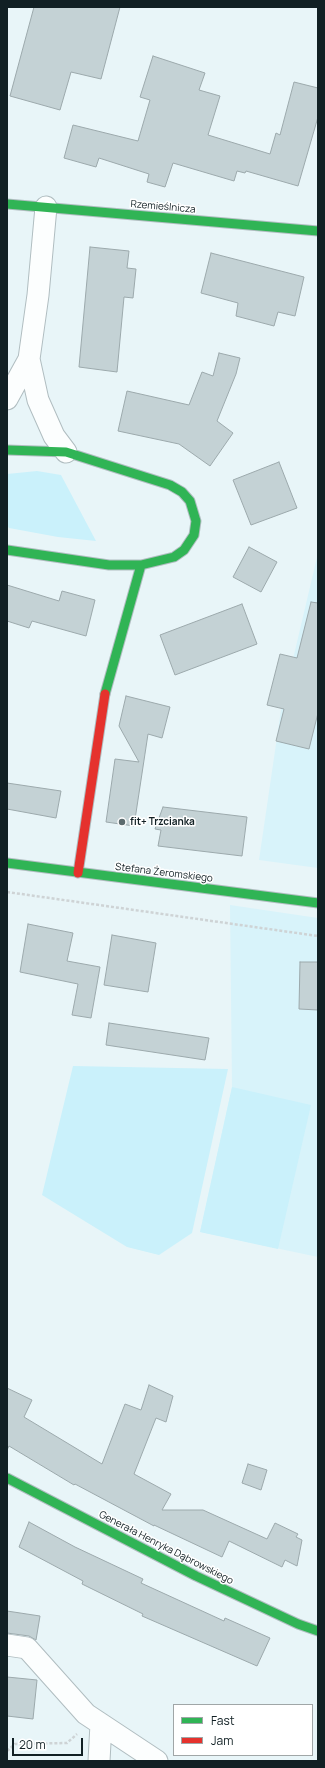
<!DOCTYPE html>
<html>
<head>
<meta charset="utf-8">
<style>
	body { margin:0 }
	#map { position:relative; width:325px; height:1768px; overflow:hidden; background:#e8f5f8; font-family:Manrope,sans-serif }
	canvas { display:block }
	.frame { position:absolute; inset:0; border:8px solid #112024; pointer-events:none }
	.legend { position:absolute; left:173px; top:1704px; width:140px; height:52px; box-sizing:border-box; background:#fff; border:1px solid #a0a6a7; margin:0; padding:5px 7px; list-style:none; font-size:12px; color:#112024 }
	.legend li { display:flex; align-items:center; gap:8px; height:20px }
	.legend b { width:20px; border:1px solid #a0a6a7 }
	.scale { position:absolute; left:12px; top:1738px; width:71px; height:18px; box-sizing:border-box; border:2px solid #112024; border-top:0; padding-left:5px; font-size:12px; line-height:14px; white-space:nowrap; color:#112024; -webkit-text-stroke:3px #fff; paint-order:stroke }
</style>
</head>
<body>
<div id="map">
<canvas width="325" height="1768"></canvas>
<div class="frame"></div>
<ul class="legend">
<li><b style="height:5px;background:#30b455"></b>Fast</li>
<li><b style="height:5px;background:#e5322d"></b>Jam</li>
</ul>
<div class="scale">20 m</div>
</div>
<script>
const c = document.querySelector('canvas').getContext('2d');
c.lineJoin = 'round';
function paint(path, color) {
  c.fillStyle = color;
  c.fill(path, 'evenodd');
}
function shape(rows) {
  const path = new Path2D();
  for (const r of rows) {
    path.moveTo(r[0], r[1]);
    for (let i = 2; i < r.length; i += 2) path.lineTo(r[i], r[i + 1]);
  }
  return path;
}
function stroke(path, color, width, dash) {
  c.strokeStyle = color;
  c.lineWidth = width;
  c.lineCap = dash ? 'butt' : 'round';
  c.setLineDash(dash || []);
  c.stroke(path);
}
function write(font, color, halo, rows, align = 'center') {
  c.font = font + ' Manrope,sans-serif';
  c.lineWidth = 3;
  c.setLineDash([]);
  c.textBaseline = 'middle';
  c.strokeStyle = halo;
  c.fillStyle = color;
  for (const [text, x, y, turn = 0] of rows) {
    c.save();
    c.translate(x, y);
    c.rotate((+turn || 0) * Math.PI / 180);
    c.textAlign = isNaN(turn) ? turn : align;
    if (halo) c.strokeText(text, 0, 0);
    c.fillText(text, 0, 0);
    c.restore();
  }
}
const built = shape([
	[318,553,318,868,259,860,281,710],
	[230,905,318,918,318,1257,200,1232,232,1087]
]);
const green = shape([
	[37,471,61,475,96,541,58,537,9,528,7,525,7,474],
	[73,1066,228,1069,192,1233,159,1255,127,1247,42,1195],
	[232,1087,311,1105,278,1249,200,1232]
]);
const building = shape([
	[34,7,120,7,101,79,71,72,60,110,10,96,34,7],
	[153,56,205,73,199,90,220,96,208,135,270,154,276,133,280,135,294,82,318,88,318,117,298,186,246,171,245,173,237,171,234,181,173,163,165,187,147,182,149,174,99,158,96,167,64,158,73,125,138,141,150,100,140,97,153,56],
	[90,247,129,251,127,268,136,269,133,298,124,297,117,372,79,367,90,247],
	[211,253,304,277,295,316,278,312,274,326,236,316,238,303,201,293,211,253],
	[219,353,240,358,236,374,217,421,233,433,210,466,179,444,118,431,127,391,189,405,202,372,213,376,219,353],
	[279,462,297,508,251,525,233,480,279,462],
	[249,547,277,562,261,592,233,577,249,547],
	[7,585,59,601,62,591,95,600,86,636,32,621,29,628,7,621,7,585],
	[311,602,318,603,318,713,309,749,276,741,284,709,267,705,280,654,297,658,311,602],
	[242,604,257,644,175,675,160,635,242,604],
	[126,696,170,707,162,738,148,734,134,826,106,822,115,759,139,762,119,726,126,696],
	[7,783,61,791,56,818,7,809,7,783],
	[163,807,247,817,242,856,158,846,161,830,155,829,163,807],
	[28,924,73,933,67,961,100,967,91,1018,72,1015,78,984,20,972,28,924],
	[112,935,156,943,148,992,104,985,112,935],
	[300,962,318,962,318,1010,299,1009,300,962],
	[109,1023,209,1038,205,1060,106,1045,109,1023],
	[149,1385,173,1396,166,1422,156,1418,134,1474,171,1494,162,1510,203,1510,267,1539,275,1523,298,1534,296,1537,302,1540,297,1566,285,1560,282,1567,229,1541,222,1557,154,1525,154,1526,75,1484,74,1485,9,1446,7,1450,7,1388,32,1400,24,1417,102,1464,125,1404,141,1410,149,1385],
	[248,1464,267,1470,261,1490,242,1483,248,1464],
	[29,1522,75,1547,143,1579,141,1583,224,1621,225,1618,270,1638,257,1666,142,1616,143,1614,82,1584,83,1581,19,1547,29,1522],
	[7,1611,40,1616,36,1640,29,1636,7,1633,7,1611],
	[7,1677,37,1680,33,1719,7,1716,7,1677]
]);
const path = shape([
	[7,892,318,936],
	[7,1751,15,1744,67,1743,77,1734]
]);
const street = shape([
	[46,207,38,295,29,359,38,400,54,436,66,452],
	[7,399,29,359],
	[7,1645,27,1648,86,1714,157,1761],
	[99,1761,101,1724]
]);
const fast = shape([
	[7,204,318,231],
	[7,450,66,452,170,485,182,492,190,501,196,521,194,535,184,550,174,557,141,565,109,565,7,550],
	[105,694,141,565],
	[7,863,318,903],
	[7,1478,196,1576,298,1624,318,1631]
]);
const jam = shape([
	[78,873,105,694]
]);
const markers = [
	[122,822,4,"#5c6b6e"]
];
const streetNames = [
	["Rzemieślnicza",163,207,5],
	["Stefana Żeromskiego",164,873,7],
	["Generała Henryka Dąbrowskiego",166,1548,27]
];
const poiNames = [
	["fit+ Trzcianka",130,822]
];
paint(built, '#d8f3fa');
paint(green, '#caf1fb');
paint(building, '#c4d2d5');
stroke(building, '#9ca9ac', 1);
stroke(street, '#b0bdc0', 23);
stroke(fast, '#b0bdc0', 11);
stroke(jam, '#b0bdc0', 11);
stroke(path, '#ced3d5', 2.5, [3, 2]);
stroke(street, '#fcfefe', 21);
stroke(fast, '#30b455', 9);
stroke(jam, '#e5322d', 9);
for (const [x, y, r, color] of markers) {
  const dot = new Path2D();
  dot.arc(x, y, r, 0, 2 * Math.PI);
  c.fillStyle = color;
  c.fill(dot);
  stroke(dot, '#fff', 1.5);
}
write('10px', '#112024', '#fff', streetNames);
write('bold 10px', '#112024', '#fff', poiNames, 'left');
</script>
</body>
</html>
